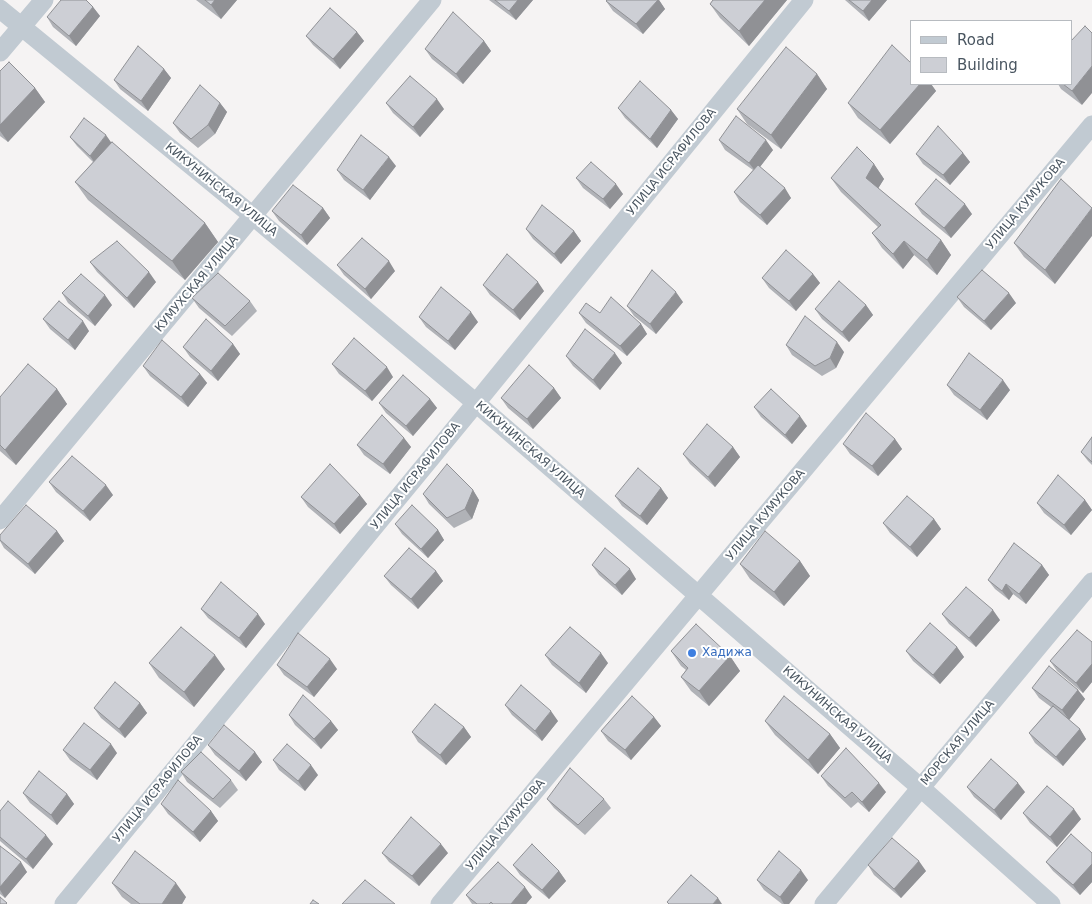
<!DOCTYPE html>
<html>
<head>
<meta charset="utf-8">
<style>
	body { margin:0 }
	#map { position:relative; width:1092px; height:904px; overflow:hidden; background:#f5f3f3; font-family:"DejaVu Sans",sans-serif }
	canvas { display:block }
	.legend { position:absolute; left:910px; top:20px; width:162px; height:65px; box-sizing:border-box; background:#fff; border:1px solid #b7bbc0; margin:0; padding:6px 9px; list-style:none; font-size:15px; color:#4a5661 }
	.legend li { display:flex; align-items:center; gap:10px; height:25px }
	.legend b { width:25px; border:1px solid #b7bbc0 }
</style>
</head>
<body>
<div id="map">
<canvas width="1092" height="904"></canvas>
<ul class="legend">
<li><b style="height:6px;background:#c1cad2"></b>Road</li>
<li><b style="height:14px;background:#cdcfd5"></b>Building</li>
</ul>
</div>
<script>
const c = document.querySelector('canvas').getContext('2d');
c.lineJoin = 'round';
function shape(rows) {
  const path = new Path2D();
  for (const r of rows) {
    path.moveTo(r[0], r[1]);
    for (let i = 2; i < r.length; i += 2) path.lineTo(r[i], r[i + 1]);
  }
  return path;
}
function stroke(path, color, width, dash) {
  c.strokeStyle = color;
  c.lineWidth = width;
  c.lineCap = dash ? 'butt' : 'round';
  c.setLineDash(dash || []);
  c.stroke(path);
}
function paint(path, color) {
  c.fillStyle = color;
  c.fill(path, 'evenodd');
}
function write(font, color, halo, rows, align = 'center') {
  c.font = font + ' "DejaVu Sans",sans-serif';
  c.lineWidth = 4;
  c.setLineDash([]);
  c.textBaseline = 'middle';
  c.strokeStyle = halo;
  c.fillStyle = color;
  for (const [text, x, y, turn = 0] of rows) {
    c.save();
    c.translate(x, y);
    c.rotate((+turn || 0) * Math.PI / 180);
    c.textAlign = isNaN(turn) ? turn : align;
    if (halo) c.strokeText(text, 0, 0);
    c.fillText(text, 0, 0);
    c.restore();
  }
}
const minor = shape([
	[0,9,253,216,476,403,921,788,1051,904],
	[0,52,44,0],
	[0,520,432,0],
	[64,904,476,403,804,0],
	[440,904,1092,125],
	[824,904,1092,582]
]);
const wall = shape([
	[196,0,237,0,221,19],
	[489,0,533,0,516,20],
	[607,0,659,0,665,9,643,34,613,11,606,1],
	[713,0,787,0,749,46,720,18,710,4],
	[845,0,887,0,869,21],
	[93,7,100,16,76,46,53,27,47,17],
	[357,32,364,41,340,69,313,45,306,36],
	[484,41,491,51,463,84,432,59,425,49],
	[164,69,171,78,148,111,120,89,114,80],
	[0,71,35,88,45,102,8,142,0,136],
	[817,74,827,89,781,149,747,124,737,109],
	[911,84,931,84,936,91,890,144,858,118,848,103],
	[1058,84,1071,84,1082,105,1061,89],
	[220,103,227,112,215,134,198,148,180,133,173,123],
	[386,103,444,109,420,137,393,113],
	[618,108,671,110,678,119,657,148,625,118],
	[70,137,111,143,205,223,218,242,185,280,88,200,75,182,93,162,77,146],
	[719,140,773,150,760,167,791,198,767,225,740,202,734,192,753,170,725,150],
	[963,153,970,162,950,185,923,164,916,154],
	[874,164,884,179,878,188,941,240,951,255,937,275,914,255,903,269,882,248,872,233,878,227,841,192,831,178],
	[396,166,370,200,344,180,337,170],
	[576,178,623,194,610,209,583,188],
	[1061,179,1055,284,1024,257,1014,243],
	[915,204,972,214,951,238,922,214],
	[323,208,330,218,307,245,279,221,272,211],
	[526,229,574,231,581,241,561,264,533,239],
	[90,262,156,282,134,308,97,272],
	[337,265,395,271,371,299,344,275],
	[813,274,820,283,796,311,769,288,762,278],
	[483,285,544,291,520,320,490,295],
	[62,293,112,305,95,326,68,303],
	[957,297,1016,303,991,330,964,307],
	[192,298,250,301,257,311,232,336,199,308],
	[683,302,656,334,634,316,627,306],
	[866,305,873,315,849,342,822,319,815,309],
	[579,313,600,313,641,324,647,334,627,356,586,323],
	[419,317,478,322,455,350,426,327],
	[43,319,89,331,75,350,50,329],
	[233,344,240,354,218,381,190,357,183,347],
	[786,345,844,352,836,368,822,376,792,355],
	[566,356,622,363,600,390,573,366],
	[332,364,393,377,372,401,339,374],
	[143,366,200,374,207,383,188,407,150,376],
	[947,385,1010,390,987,420,954,395],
	[554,388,561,398,533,429,508,408,501,398],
	[57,389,67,404,16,465,0,451,0,397],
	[430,399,437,408,413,436,386,413,379,403],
	[754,407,807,426,792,444,761,417],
	[1092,437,1092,465,1088,461,1081,452],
	[404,438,411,447,390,474,364,455,357,445],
	[895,439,902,449,878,476,850,454,843,444],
	[733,447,740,457,715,487,690,464,683,454],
	[49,482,113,495,90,521,56,492],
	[661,488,668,498,647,525,622,506,615,496],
	[473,490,479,500,472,519,454,528,429,504,423,494],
	[360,495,367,504,340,534,308,507,301,497],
	[1085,500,1092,510,1071,535,1044,513,1037,503],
	[934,519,941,529,917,557,890,533,883,523],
	[395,524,438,530,444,540,428,558,402,534],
	[57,531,64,541,35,574,4,548,0,541,0,535],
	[800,561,810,576,784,606,750,579,740,564],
	[592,565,636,579,622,595,599,575],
	[1042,565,1049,575,1026,604,1013,594,1009,600,995,589,988,580],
	[436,571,443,581,418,609,391,585,384,576],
	[201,609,265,624,246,648,208,618],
	[942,614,1000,620,976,647,949,624],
	[1092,642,1092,682,1083,693,1057,671,1050,661],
	[957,647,964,657,940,684,913,661,906,651],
	[671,651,730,656,740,671,709,706,691,691,681,677,686,670,681,666],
	[545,655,608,663,586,693,552,665],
	[149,663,225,669,194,707,159,678],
	[277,665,337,669,314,697,284,675],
	[1032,688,1078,690,1085,699,1069,720,1080,729,1086,739,1063,766,1035,743,1029,733,1051,707,1039,698],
	[140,703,147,713,125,738,101,718,94,708],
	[505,705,558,721,542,741,512,715],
	[289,715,331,721,338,730,321,749,295,725],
	[654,717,661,726,631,760,608,741,601,731],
	[765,721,830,734,840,748,818,774,775,735],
	[464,727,471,737,446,765,418,742,412,732],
	[208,745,255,752,262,762,246,781,215,755],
	[63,750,117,753,97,780,70,760],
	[273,760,318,775,305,791,279,770],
	[181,772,231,780,238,790,220,808,187,782],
	[821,776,886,792,869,812,858,802,851,808,828,786],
	[967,787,1025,792,1001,820,974,797],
	[23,793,67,794,74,804,57,825,30,803],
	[547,799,604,799,611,808,585,835,554,808],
	[161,804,211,811,218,821,200,842,168,814],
	[0,811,53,844,33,869,0,841],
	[1023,813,1081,819,1057,847,1030,823],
	[0,846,27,872,5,898,0,894],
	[382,853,448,853,419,886,389,862],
	[1092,853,1092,882,1080,895,1053,871,1046,862],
	[513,865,559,871,566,881,549,899,520,875],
	[868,865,926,871,901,898,874,875],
	[757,880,808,880,789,904,782,904,764,890],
	[112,883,186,897,182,904,131,904,122,897],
	[466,895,532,897,526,904,472,904]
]);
const shadedWall = shape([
	[215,0,237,0,221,19,211,5],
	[518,0,533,0,516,20,509,11],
	[658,0,659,0,665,9,643,34,636,24],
	[765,0,787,0,749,46,739,31],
	[872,0,887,0,869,21,863,11],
	[93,7,100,16,76,46,69,36],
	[357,32,364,41,340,69,333,59],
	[484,41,491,51,463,84,456,74],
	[1092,66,1092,93,1082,105,1072,91],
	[164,69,171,78,148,111,141,101],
	[817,74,827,89,781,149,771,135],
	[920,84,931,84,936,91,890,144,880,130],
	[35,88,45,102,8,142,0,131,0,125],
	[437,99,444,109,420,137,413,127],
	[220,103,227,112,215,134,208,125],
	[671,110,678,119,657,148,650,139],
	[106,135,113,145,97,166,90,156],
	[766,140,773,150,756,172,749,163],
	[963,153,970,162,950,185,943,175],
	[389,157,396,166,370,200,363,190],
	[874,164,884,179,876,192,866,178],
	[616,184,623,194,610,209,603,199],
	[785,188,791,198,767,225,760,215],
	[965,204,972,214,951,238,944,228],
	[323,208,330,218,307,245,301,235],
	[1092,208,1092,236,1055,284,1045,270],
	[205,223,218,242,185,280,172,261],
	[574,231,581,241,561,264,554,254],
	[941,240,951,255,937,275,927,260],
	[904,241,914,255,903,269,893,254],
	[389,261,395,271,371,299,365,289],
	[149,272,156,282,134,308,127,298],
	[813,274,820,283,796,311,789,301],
	[538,282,544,291,520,320,513,310],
	[676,292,683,302,656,334,650,324],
	[1009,293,1016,303,991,330,984,321],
	[105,295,112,305,95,326,88,316],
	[866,305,873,315,849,342,842,332],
	[471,312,478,322,455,350,448,341],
	[83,321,89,331,75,350,68,340],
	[641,324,647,334,627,356,620,346],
	[837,342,844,352,836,368,830,358],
	[233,344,240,354,218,381,211,371],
	[615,353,622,363,600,390,593,380],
	[387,367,393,377,372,401,365,391],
	[200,374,207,383,188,407,181,397],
	[1003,380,1010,390,987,420,980,410],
	[554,388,561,398,533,429,527,419],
	[57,389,67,404,16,465,5,450],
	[430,399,437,408,413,436,406,426],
	[800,416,807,426,792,444,785,435],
	[404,438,411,447,390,474,383,464],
	[895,439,902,449,878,476,872,466],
	[733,447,740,457,715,487,708,477],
	[106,485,113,495,90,521,83,511],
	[661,488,668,498,647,525,640,516],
	[473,490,479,500,472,519,465,509],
	[360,495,367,504,340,534,334,524],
	[1085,500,1092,510,1071,535,1064,525],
	[934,519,941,529,917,557,910,547],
	[438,530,444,540,428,558,421,549],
	[57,531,64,541,35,574,28,564],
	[800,561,810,576,784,606,774,592],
	[1042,565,1049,575,1026,604,1019,594],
	[630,569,636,579,622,595,615,585],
	[436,571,443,581,418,609,411,599],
	[1006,584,1013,594,1009,600,1002,591],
	[993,610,1000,620,976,647,969,638],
	[258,614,265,624,246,648,239,638],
	[957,647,964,657,940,684,933,675],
	[601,653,608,663,586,693,579,683],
	[215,655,225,669,194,707,184,692],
	[730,656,740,671,709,706,699,691],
	[330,659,337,669,314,697,307,687],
	[1092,664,1092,682,1083,693,1076,683],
	[1078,690,1085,699,1069,720,1062,710],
	[140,703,147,713,125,738,119,729],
	[551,711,558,721,542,741,535,731],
	[654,717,661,726,631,760,625,750],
	[331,721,338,730,321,749,314,739],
	[464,727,471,737,446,765,440,755],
	[1080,729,1086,739,1063,766,1056,757],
	[830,734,840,748,818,774,808,760],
	[111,744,117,753,97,780,90,770],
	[255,752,262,762,246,781,239,771],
	[311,765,318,775,305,791,298,781],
	[879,783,886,792,869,812,862,802],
	[1018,783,1025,792,1001,820,994,810],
	[67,794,74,804,57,825,51,815],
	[1074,809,1081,819,1057,847,1050,837],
	[211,811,218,821,200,842,193,832],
	[46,835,53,844,33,869,26,859],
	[441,844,448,853,419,886,412,876],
	[919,861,926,871,901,898,894,889],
	[21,862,27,872,5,898,0,890,0,887],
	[1092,864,1092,882,1080,895,1073,885],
	[801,870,808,880,789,904,784,904,780,897],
	[559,871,566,881,549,899,542,890],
	[176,883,186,897,182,904,162,904],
	[525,887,532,897,526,904,511,904],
	[718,898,722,904,713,904]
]);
const building = shape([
	[61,0,86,0,93,7,69,36,47,17,61,0],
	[205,0,215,0,211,5,205,0],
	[495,0,518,0,509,11,495,0],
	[607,0,658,0,636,24,606,1,607,0],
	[713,0,765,0,739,31,710,4,713,0],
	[849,0,872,0,863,11,849,0],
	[330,8,357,32,333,59,306,36,330,8],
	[453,12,484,41,456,74,425,49,453,12],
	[1085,26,1092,33,1092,66,1072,91,1063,84,1071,84,1071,41,1085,26],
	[892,45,911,63,911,84,920,84,880,130,848,103,892,45],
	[138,46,164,69,141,101,114,80,138,46],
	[786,47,817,74,771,135,737,109,786,47],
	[9,62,35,88,0,125,0,71,9,62],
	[410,76,437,99,413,127,386,103,410,76],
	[640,81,671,110,650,139,618,108,640,81],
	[200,85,220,103,208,125,191,139,173,123,200,85],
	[736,116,766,140,749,163,719,140,736,116],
	[84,118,106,135,90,156,70,137,84,118],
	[938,126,963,153,943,175,916,154,938,126],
	[361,135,389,157,363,190,337,170,361,135],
	[112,142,205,223,172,261,75,182,112,142],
	[857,147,874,164,866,178,941,240,927,260,904,241,893,254,872,233,881,225,831,178,857,147],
	[591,162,616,184,603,199,576,178,591,162],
	[758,165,785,188,760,215,734,192,758,165],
	[936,179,965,204,944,228,915,204,936,179],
	[1061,179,1092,208,1045,270,1014,243,1061,179],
	[293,185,323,208,301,235,272,211,293,185],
	[542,205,574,231,554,254,526,229,542,205],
	[362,238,389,261,365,289,337,265,362,238],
	[117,241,149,272,127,298,90,262,117,241],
	[786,250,813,274,789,301,762,278,786,250],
	[507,254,538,282,513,310,483,285,507,254],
	[652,270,676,292,650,324,627,306,652,270],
	[982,270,1009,293,984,321,957,297,982,270],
	[218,273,250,301,225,326,192,298,218,273],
	[81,274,105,295,88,316,62,293,81,274],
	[839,281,866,305,842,332,815,309,839,281],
	[441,287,471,312,448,341,419,317,441,287],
	[611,297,641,324,620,346,579,313,586,303,600,313,611,297],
	[59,301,83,321,68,340,43,319,59,301],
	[805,316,837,342,830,358,815,366,786,345,805,316],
	[206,319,233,344,211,371,183,347,206,319],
	[585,329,615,353,593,380,566,356,585,329],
	[354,338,387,367,365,391,332,364,354,338],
	[162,340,200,374,181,397,143,366,162,340],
	[969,353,1003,380,980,410,947,385,969,353],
	[28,364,57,389,5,450,0,445,0,397,28,364],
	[529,365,554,388,527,419,501,398,529,365],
	[403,375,430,399,406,426,379,403,403,375],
	[771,389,800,416,785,435,754,407,771,389],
	[866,413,895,439,872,466,843,444,866,413],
	[382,415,404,438,383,464,357,445,382,415],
	[707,424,733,447,708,477,683,454,707,424],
	[1092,437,1092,462,1081,452,1092,437],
	[72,456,106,485,83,511,49,482,72,456],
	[330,464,360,495,334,524,301,497,330,464],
	[447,464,473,490,465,509,447,518,423,494,447,464],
	[638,468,661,488,640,516,615,496,638,468],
	[1058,475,1085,500,1064,525,1037,503,1058,475],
	[907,496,934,519,910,547,883,523,907,496],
	[26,505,57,531,28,564,0,540,0,535,26,505],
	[412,505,438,530,421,549,395,524,412,505],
	[765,531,800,561,774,592,740,564,765,531],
	[1014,543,1042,565,1019,594,1006,584,1002,591,988,580,1014,543],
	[409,548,436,571,411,599,384,576,409,548],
	[605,548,630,569,615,585,592,565,605,548],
	[221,582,258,614,239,638,201,609,221,582],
	[966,587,993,610,969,638,942,614,966,587],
	[930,623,957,647,933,675,906,651,930,623],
	[696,624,730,656,699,691,681,677,688,668,671,651,696,624],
	[181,627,215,655,184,692,149,663,181,627],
	[570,627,601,653,579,683,545,655,570,627],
	[1077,630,1092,642,1092,664,1076,683,1050,661,1077,630],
	[298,633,330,659,307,687,277,665,298,633],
	[1049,666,1078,690,1062,710,1032,688,1049,666],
	[115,682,140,703,119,729,94,708,115,682],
	[521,685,551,711,535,731,505,705,521,685],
	[303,695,331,721,314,739,289,715,303,695],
	[632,696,654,717,625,750,601,731,632,696],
	[784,696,830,734,808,760,765,721,784,696],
	[435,704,464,727,440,755,412,732,435,704],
	[1053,706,1080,729,1056,757,1029,733,1053,706],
	[84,723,111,744,90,770,63,750,84,723],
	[224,725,255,752,239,771,208,745,224,725],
	[287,744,311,765,298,781,273,760,287,744],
	[846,748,879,783,862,802,852,792,845,798,821,776,846,748],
	[201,752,231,780,213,799,181,772,201,752],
	[991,759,1018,783,994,810,967,787,991,759],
	[570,768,604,799,578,825,547,799,570,768],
	[39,771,67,794,51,815,23,793,39,771],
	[178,780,211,811,193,832,161,804,178,780],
	[1047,786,1074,809,1050,837,1023,813,1047,786],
	[8,801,46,835,26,859,0,837,0,811,8,801],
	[411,817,441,844,412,876,382,853,411,817],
	[1071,834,1092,853,1092,864,1073,885,1046,862,1071,834],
	[892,838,919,861,894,889,868,865,892,838],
	[532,844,559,871,542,890,513,865,532,844],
	[0,846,21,862,0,887,0,846],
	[135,851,176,883,162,904,140,904,112,883,135,851],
	[779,851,801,870,780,897,757,880,779,851],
	[498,862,525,887,511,904,493,904,491,902,489,904,477,904,466,895,498,862],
	[691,875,718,898,713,904,669,904,667,902,691,875],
	[365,880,395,904,342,904,365,880],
	[0,897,7,903,6,904,0,904,0,897],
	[313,900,319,904,310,904,313,900]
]);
const markers = [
	[692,653,5,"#3f7fe0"]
];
const streetNames = [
	["УЛИЦА ИСРАФИЛОВА",672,162,-51],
	["КИКУНИНСКАЯ УЛИЦА",221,190,39],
	["УЛИЦА КУМУКОВА",1026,204,-50],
	["КУМУХСКАЯ УЛИЦА",197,284,-50],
	["КИКУНИНСКАЯ УЛИЦА",530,450,41],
	["УЛИЦА ИСРАФИЛОВА",416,476,-51],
	["УЛИЦА КУМУКОВА",766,515,-50],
	["КИКУНИНСКАЯ УЛИЦА",837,715,41],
	["МОРСКАЯ УЛИЦА",958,743,-50],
	["УЛИЦА ИСРАФИЛОВА",158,789,-51],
	["УЛИЦА КУМУКОВА",506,825,-50]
];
const shopNames = [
	["Хадижа",702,653]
];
stroke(minor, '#c1cad2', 19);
paint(wall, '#b0b2b7');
paint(shadedWall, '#909195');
paint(building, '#cdcfd5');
stroke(building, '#909195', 1);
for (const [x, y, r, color] of markers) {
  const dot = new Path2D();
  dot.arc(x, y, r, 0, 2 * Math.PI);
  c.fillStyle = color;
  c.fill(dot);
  stroke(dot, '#fff', 2);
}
write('12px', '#4a5661', '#fff', streetNames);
write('12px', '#366cbe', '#fff', shopNames, 'left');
</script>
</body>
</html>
